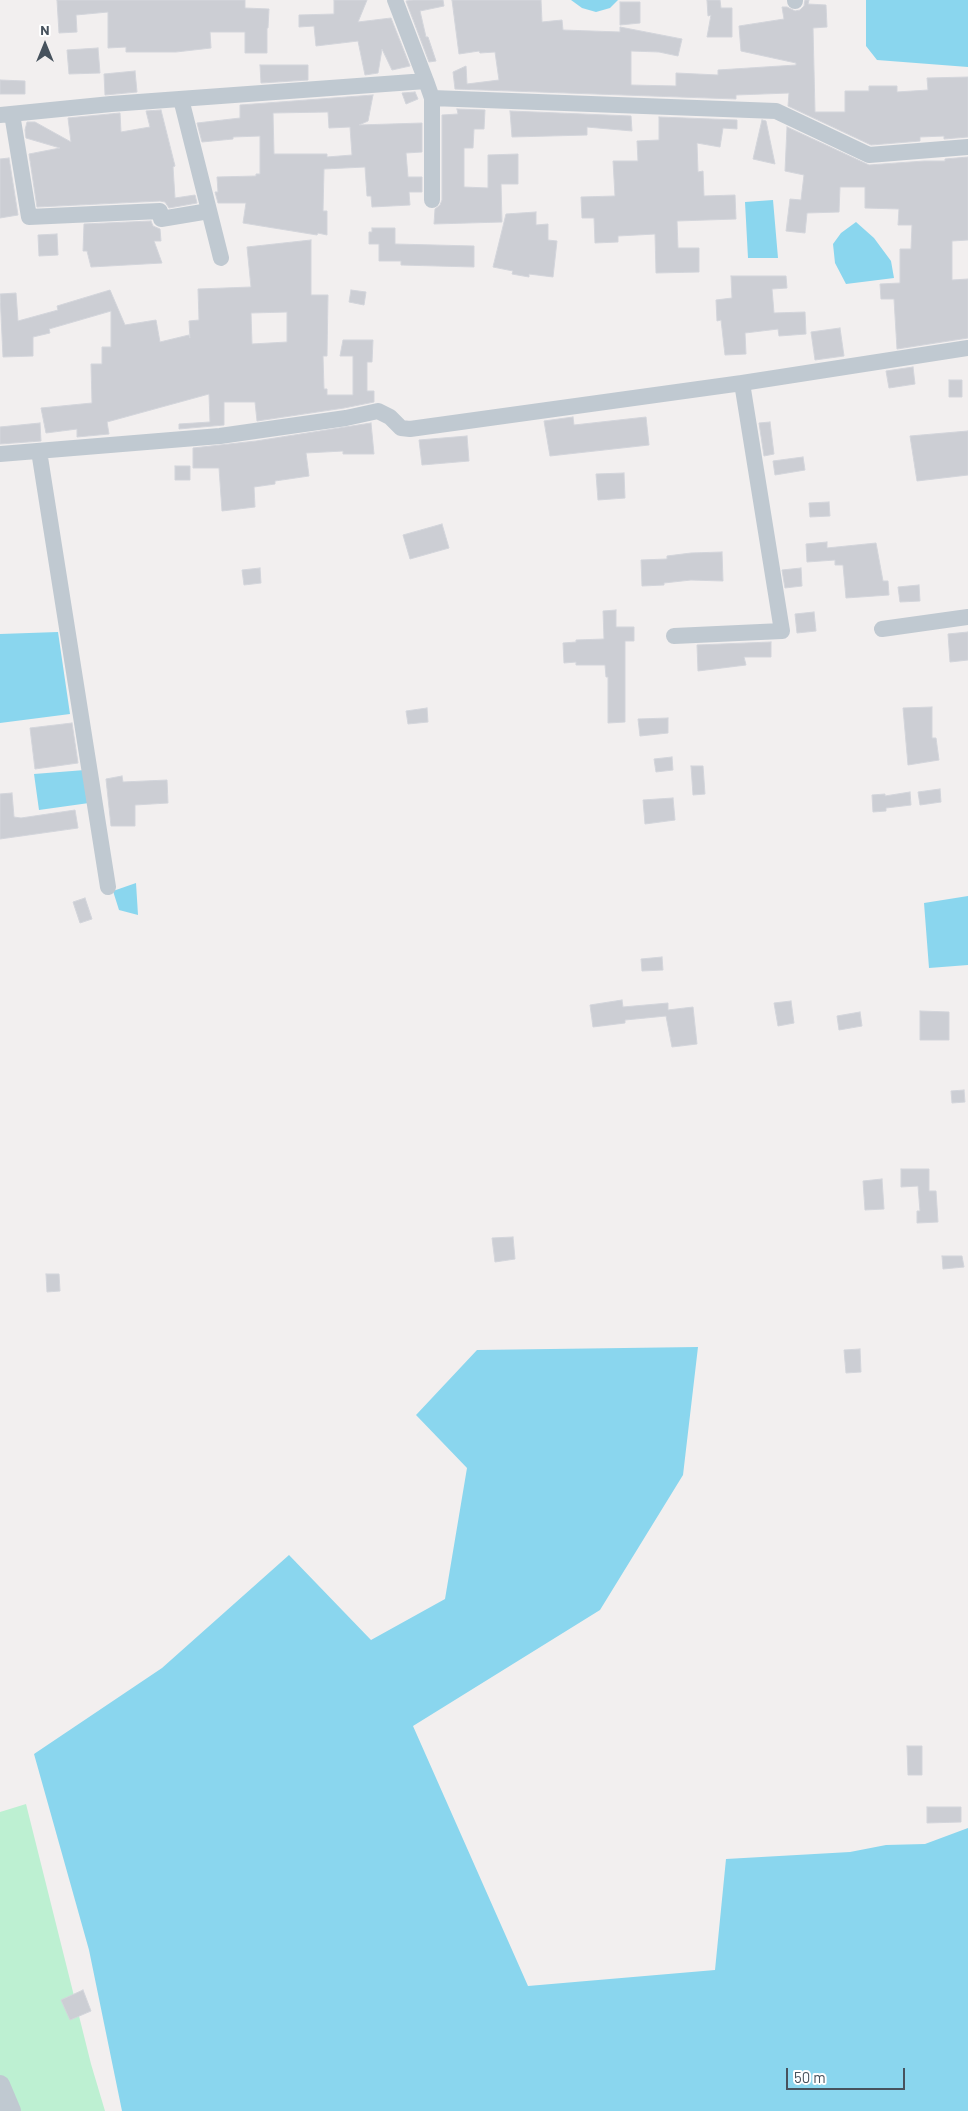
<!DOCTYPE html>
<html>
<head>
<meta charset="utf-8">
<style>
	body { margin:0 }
	#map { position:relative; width:968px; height:2111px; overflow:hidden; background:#f2efef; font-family:Barlow,sans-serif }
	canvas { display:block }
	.north { position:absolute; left:20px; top:20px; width:50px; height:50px; -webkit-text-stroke:4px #fff; paint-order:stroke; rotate:0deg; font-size:14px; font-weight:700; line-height:20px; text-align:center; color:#47525d }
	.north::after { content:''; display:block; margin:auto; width:18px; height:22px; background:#47525d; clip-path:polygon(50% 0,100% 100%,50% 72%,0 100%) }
	.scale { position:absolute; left:786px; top:2068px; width:119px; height:22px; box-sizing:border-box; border:2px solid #47525d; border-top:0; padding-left:6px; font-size:15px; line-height:18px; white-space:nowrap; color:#47525d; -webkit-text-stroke:4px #fff; paint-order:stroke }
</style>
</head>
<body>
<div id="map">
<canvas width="968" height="2111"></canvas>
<div class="north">N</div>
<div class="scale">50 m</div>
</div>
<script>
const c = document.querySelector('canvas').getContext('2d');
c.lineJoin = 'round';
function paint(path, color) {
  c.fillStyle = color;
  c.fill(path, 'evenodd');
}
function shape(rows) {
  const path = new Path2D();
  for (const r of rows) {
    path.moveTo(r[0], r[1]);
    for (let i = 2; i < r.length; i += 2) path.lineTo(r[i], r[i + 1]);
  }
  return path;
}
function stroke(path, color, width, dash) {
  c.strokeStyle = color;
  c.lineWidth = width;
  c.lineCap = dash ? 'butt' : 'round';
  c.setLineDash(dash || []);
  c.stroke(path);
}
const green = shape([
	[26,1804,91,2064,105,2111,0,2111,0,1812]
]);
const water = shape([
	[571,0,618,0,610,8,596,12,582,8],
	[866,0,968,0,968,67,877,60,866,46],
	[773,200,778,258,748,258,745,202],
	[856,222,874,238,891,261,894,278,846,284,835,263,833,244,841,233],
	[58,632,70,714,0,723,0,634],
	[85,770,89,803,39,810,34,774],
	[136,883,138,915,119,910,113,891],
	[968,896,968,965,929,968,924,903],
	[698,1347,683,1475,600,1610,413,1726,528,1986,715,1970,726,1859,850,1852,886,1845,925,1844,968,1828,968,2111,122,2111,89,1950,34,1754,162,1668,289,1555,371,1640,445,1599,467,1468,416,1415,477,1350]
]);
const building = shape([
	[57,0,245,0,245,8,269,9,268,28,267,28,267,53,245,53,245,32,210,32,211,48,176,52,126,52,126,47,108,48,108,12,76,15,77,32,59,33,57,0],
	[334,0,367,0,358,22,391,18,410,66,392,70,382,49,378,73,365,75,358,41,316,46,314,26,299,27,299,15,334,14,334,0],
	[413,0,443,0,444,6,420,11,426,37,428,37,436,61,429,62,406,1,413,0],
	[452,0,541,0,542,22,562,20,563,30,620,32,620,27,682,39,678,56,659,52,631,51,631,85,676,86,676,73,718,75,718,70,796,65,796,63,741,51,739,26,784,19,782,7,787,7,795,11,800,10,804,6,805,0,809,0,808,4,826,5,827,27,813,28,815,112,845,112,845,91,869,91,869,86,897,86,897,92,928,90,927,78,968,77,968,137,944,139,944,136,920,137,920,141,871,145,788,106,789,93,736,95,736,99,455,89,453,72,466,66,467,84,499,80,495,52,480,53,479,51,459,54,452,0],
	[707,0,720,0,721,8,732,8,732,37,707,37,711,15,708,16,707,0],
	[620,2,640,2,640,23,620,25,620,2],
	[98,48,100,73,69,74,67,50,98,48],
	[260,65,308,65,308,80,261,83,260,65],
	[135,71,137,92,105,95,104,74,135,71],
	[0,80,25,81,25,94,0,94,0,80],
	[415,92,418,99,406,104,402,93,415,92],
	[373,95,368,121,359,125,422,123,422,152,406,153,408,177,422,177,422,192,409,192,410,205,372,207,371,196,367,196,365,167,324,169,323,211,327,211,327,235,318,233,317,235,243,223,246,203,218,203,215,192,218,192,217,177,256,176,256,174,260,174,260,136,233,137,233,139,202,142,197,123,240,118,240,105,373,95],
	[328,112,329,128,350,127,352,155,327,157,327,154,274,154,273,113,328,112],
	[457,109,485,110,484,129,474,129,473,148,464,148,464,187,488,188,488,155,518,154,518,184,501,184,502,222,434,224,435,209,440,205,442,200,442,115,458,114,457,109],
	[161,110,175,166,173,167,175,198,195,195,197,203,169,208,165,202,160,201,37,207,29,154,60,148,26,138,25,130,27,122,35,122,71,142,68,118,120,113,121,132,150,127,146,111,161,110],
	[510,111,631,116,632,131,587,127,587,135,512,137,510,111],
	[659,117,737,120,737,129,723,128,720,147,697,143,698,172,703,171,704,196,735,195,736,219,677,221,678,248,699,248,699,272,656,273,655,234,618,236,618,242,595,243,594,218,582,218,581,197,615,196,613,161,638,161,637,141,659,140,659,117],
	[762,120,766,121,775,164,753,159,762,120],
	[787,127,869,165,924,161,945,161,945,159,968,157,968,240,952,241,952,280,968,279,968,338,897,349,894,299,881,299,880,284,900,283,900,249,911,249,912,225,898,225,899,209,865,208,865,187,840,187,839,212,807,213,805,233,786,231,790,199,801,200,804,175,785,171,787,127],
	[9,158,18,215,0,218,0,159,9,158],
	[536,212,536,225,548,224,548,240,557,241,553,277,529,274,529,277,512,274,513,271,493,267,506,214,536,212],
	[151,221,153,226,160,229,161,241,154,241,162,263,91,267,87,251,83,251,84,224,151,221],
	[372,228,395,228,395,244,474,246,474,267,401,265,401,261,379,261,379,244,369,244,369,232,372,232,372,228],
	[57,234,58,255,39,256,38,235,57,234],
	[311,240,311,295,328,295,327,356,323,356,324,389,327,389,327,395,353,395,353,356,340,356,343,340,373,340,372,362,367,362,367,391,374,391,374,402,344,408,257,421,255,402,224,402,224,425,179,429,179,424,210,422,209,394,107,422,109,434,77,437,77,429,46,433,41,408,92,403,91,364,102,364,102,347,111,347,111,311,49,329,50,333,33,337,33,356,3,357,0,294,16,293,18,321,58,310,57,306,110,290,125,325,156,320,160,342,189,335,190,338,189,321,199,320,198,289,251,287,247,247,311,240],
	[287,312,287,342,252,344,251,313,287,312],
	[731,276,786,276,787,288,772,289,774,313,805,312,806,334,779,336,778,329,745,333,746,354,725,355,721,320,717,321,716,300,732,298,731,276],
	[351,290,366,292,364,305,349,302,351,290],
	[840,328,844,356,815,360,811,332,840,328],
	[913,367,915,384,889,388,886,371,913,367],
	[949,380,962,380,962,397,949,397,949,380],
	[573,417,574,425,646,417,649,445,550,456,544,421,573,417],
	[770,422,774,454,764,456,759,423,770,422],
	[40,423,41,441,0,444,0,427,40,423],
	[371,423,374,454,343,454,343,451,306,453,309,476,275,481,275,484,254,487,255,507,222,511,219,468,193,468,193,448,256,441,371,423],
	[968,431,968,475,917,481,910,436,968,431],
	[467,436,469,461,422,465,419,440,467,436],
	[803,457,805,470,775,475,773,461,803,457],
	[175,466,190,466,190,480,175,480,175,466],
	[624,473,625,498,598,500,596,474,624,473],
	[829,502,830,516,810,517,809,503,829,502],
	[442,524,449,548,410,559,403,535,442,524],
	[827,542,827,548,876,543,883,581,888,581,889,595,846,598,843,565,835,565,835,560,807,562,806,544,827,542],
	[722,552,723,581,691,580,664,583,664,585,642,586,641,560,667,559,667,556,691,553,722,552],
	[260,568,261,583,244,585,242,570,260,568],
	[801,568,802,586,785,588,782,570,801,568],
	[919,585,920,601,900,602,898,587,919,585],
	[616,610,616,627,634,627,634,641,625,641,625,722,608,723,608,677,606,677,605,665,576,665,576,662,564,663,563,643,576,642,576,640,604,639,603,611,616,610],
	[814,612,816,631,797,633,795,614,814,612],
	[968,632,968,660,950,662,948,634,968,632],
	[771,642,771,657,744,657,746,665,698,671,697,645,771,642],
	[932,707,932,738,936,738,939,760,908,765,903,708,932,707],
	[427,708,428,722,408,724,406,711,427,708],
	[668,718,668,733,640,736,638,719,668,718],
	[72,723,78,763,35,769,30,728,72,723],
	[672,757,673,770,656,772,654,759,672,757],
	[691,766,703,766,705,794,693,795,691,766],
	[122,776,123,782,167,780,168,803,135,805,135,826,111,826,106,779,122,776],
	[940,789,941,802,920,805,918,792,940,789],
	[910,792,911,805,886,808,886,811,873,812,872,795,885,794,885,796,910,792],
	[12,793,14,817,21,818,75,810,78,828,0,839,0,794,12,793],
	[673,798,675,820,645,824,643,800,673,798],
	[85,898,92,919,80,923,73,902,85,898],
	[662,957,663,970,642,971,641,959,662,957],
	[622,1000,623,1007,668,1003,668,1010,693,1007,697,1044,672,1047,666,1016,625,1020,625,1023,593,1027,590,1005,622,1000],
	[791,1001,794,1023,778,1026,774,1003,791,1001],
	[920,1011,949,1012,949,1040,920,1040,920,1011],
	[860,1012,862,1026,839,1030,837,1016,860,1012],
	[964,1090,965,1102,952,1103,951,1091,964,1090],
	[901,1169,929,1169,929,1191,936,1191,938,1222,917,1223,917,1211,920,1211,918,1186,901,1187,901,1169],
	[882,1179,884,1209,865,1210,863,1181,882,1179],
	[513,1237,515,1259,495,1262,492,1238,513,1237],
	[942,1256,962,1256,964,1267,943,1269,942,1256],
	[46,1274,59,1274,60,1291,47,1292,46,1274],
	[860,1349,861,1372,846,1373,844,1350,860,1349],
	[907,1746,922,1746,922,1775,908,1775,907,1746],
	[927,1807,961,1807,961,1822,927,1823,927,1807],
	[83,1990,91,2011,70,2020,61,2000,83,1990]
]);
const minor = shape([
	[395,0,426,81],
	[795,0,795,1],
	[181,99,221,258],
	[12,114,29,217,160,211,161,219,209,211],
	[0,115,111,104,426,81,432,98,776,111,869,155,968,147],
	[432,200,432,98],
	[39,451,108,887],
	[0,454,220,436,346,418,378,411,390,417,401,428,410,429,742,383,968,348],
	[882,629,968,617],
	[674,636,782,631,742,383]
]);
const tertiary = shape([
	[0,2085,11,2111]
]);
paint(green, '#bdf0d2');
paint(water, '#8ad6ee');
paint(building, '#ccced4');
stroke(building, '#d3d5db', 1);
stroke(minor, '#c0c9d1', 16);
stroke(tertiary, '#c0c9d1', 20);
</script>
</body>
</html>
